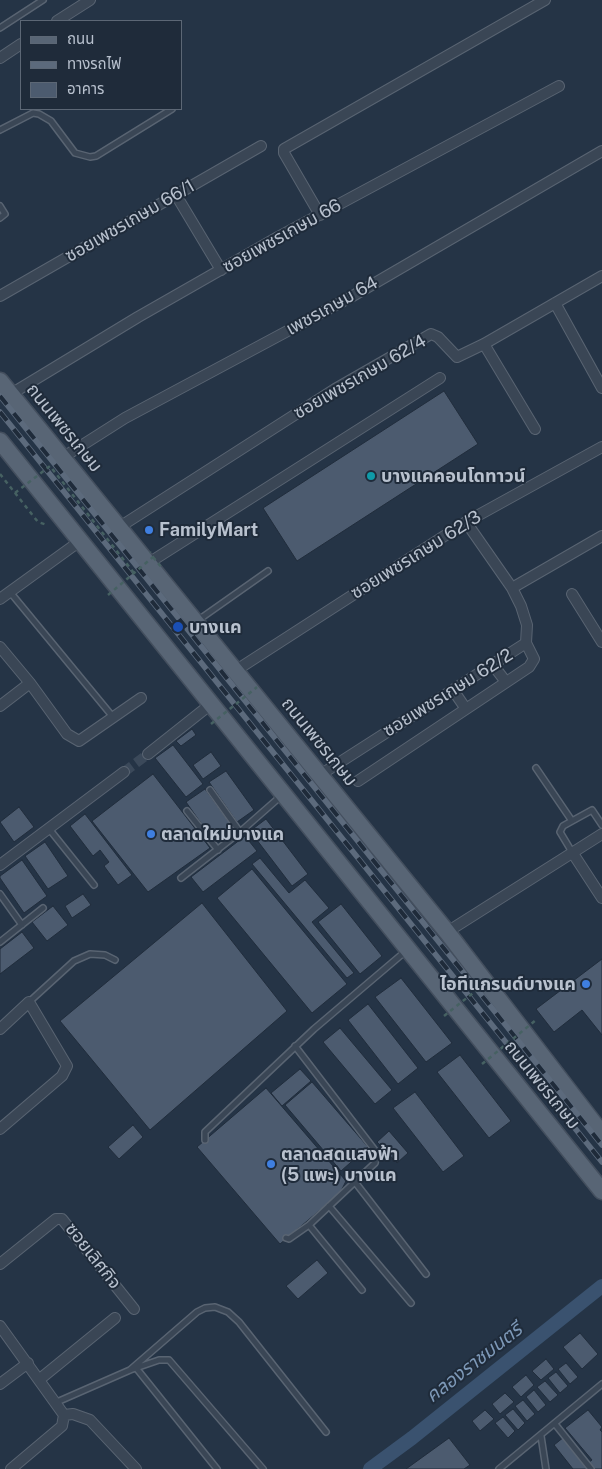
<!DOCTYPE html>
<html>
<head>
<meta charset="utf-8">
<style>
	body { margin:0 }
	#map { position:relative; width:602px; height:1469px; overflow:hidden; background:#253446; font-family:"Public Sans","Noto Sans Thai",sans-serif }
	canvas { display:block }
	.legend { position:absolute; left:20px; top:20px; width:162px; height:90px; box-sizing:border-box; background:#1f2b3a; border:1px solid #5c6775; margin:0; padding:6px 9px; list-style:none; font-size:15px; color:#b8c1ce }
	.legend li { display:flex; align-items:center; gap:10px; height:25px }
	.legend b { width:25px; border:1px solid #5c6775 }
</style>
</head>
<body>
<div id="map">
<canvas width="602" height="1469"></canvas>
<ul class="legend">
<li><b style="height:6px;background:#586575"></b>ถนน</li>
<li><b style="height:6px;background:#5c6a7c"></b>ทางรถไฟ</li>
<li><b style="height:14px;background:#4c5b6f"></b>อาคาร</li>
</ul>
</div>
<script>
const c = document.querySelector('canvas').getContext('2d');
c.lineJoin = 'round';
function shape(rows) {
  const path = new Path2D();
  for (const r of rows) {
    path.moveTo(r[0], r[1]);
    for (let i = 2; i < r.length; i += 2) path.lineTo(r[i], r[i + 1]);
  }
  return path;
}
function stroke(path, color, width, dash) {
  c.strokeStyle = color;
  c.lineWidth = width;
  c.lineCap = dash ? 'butt' : 'round';
  c.setLineDash(dash || []);
  c.stroke(path);
}
function paint(path, color) {
  c.fillStyle = color;
  c.fill(path, 'evenodd');
}
function write(font, color, halo, rows, align = 'center') {
  c.font = font + ' "Public Sans","Noto Sans Thai",sans-serif';
  c.lineWidth = 4;
  c.setLineDash([]);
  c.textBaseline = 'middle';
  c.strokeStyle = halo;
  c.fillStyle = color;
  for (const [text, x, y, turn = 0] of rows) {
    c.save();
    c.translate(x, y);
    c.rotate((+turn || 0) * Math.PI / 180);
    c.textAlign = isNaN(turn) ? turn : align;
    if (halo) c.strokeText(text, 0, 0);
    c.fillText(text, 0, 0);
    c.restore();
  }
}
const canal = shape([
	[370,1469,412,1438,602,1286]
]);
const building = shape([
	[444,391,478,444,297,561,263,508,444,391],
	[192,729,196,735,181,746,176,741,192,729],
	[173,745,203,784,186,797,155,758,173,745],
	[211,752,221,766,203,779,193,765,211,752],
	[226,771,254,810,237,822,209,782,226,771],
	[153,774,210,848,148,892,92,821,153,774],
	[205,789,232,826,213,840,186,802,205,789],
	[19,807,34,827,14,842,0,822,19,807],
	[85,814,132,875,118,885,104,866,109,862,100,850,93,856,70,826,85,814],
	[266,819,308,874,292,886,250,831,266,819],
	[245,836,257,851,203,892,191,877,245,836],
	[45,842,68,876,48,889,25,856,45,842],
	[260,858,289,893,305,880,329,908,312,922,354,973,347,978,252,864,260,858],
	[22,860,47,896,24,913,0,878,0,876,22,860],
	[252,869,347,984,312,1013,217,898,252,869],
	[83,894,91,905,72,918,65,906,83,894],
	[202,903,287,1011,150,1130,60,1021,202,903],
	[341,904,382,956,360,974,318,922,341,904],
	[53,906,68,925,47,941,32,922,53,906],
	[22,932,34,948,0,974,0,949,22,932],
	[602,959,602,1035,582,1010,554,1032,536,1009,602,959],
	[401,978,452,1043,426,1062,375,997,401,978],
	[368,1004,418,1068,398,1084,348,1020,368,1004],
	[340,1028,392,1090,375,1104,323,1042,340,1028],
	[460,1055,511,1121,489,1138,437,1072,460,1055],
	[300,1069,311,1081,282,1106,271,1093,300,1069],
	[312,1082,368,1147,341,1171,285,1105,312,1082],
	[266,1088,346,1181,340,1193,280,1244,197,1147,266,1088],
	[415,1092,464,1156,443,1172,393,1108,415,1092],
	[133,1125,143,1137,119,1159,108,1147,133,1125],
	[389,1131,408,1153,397,1163,377,1142,389,1131],
	[317,1260,328,1273,298,1299,286,1286,317,1260],
	[580,1333,598,1354,582,1369,563,1347,580,1333],
	[546,1359,554,1369,541,1380,532,1371,546,1359],
	[566,1363,578,1377,570,1384,558,1369,566,1363],
	[556,1372,568,1386,560,1393,548,1378,556,1372],
	[526,1375,534,1385,521,1397,512,1387,526,1375],
	[545,1381,558,1395,550,1402,537,1387,545,1381],
	[534,1390,546,1405,538,1412,526,1397,534,1390],
	[505,1393,514,1402,500,1414,492,1404,505,1393],
	[523,1400,535,1414,527,1421,515,1406,523,1400],
	[513,1409,525,1423,518,1430,505,1415,513,1409],
	[485,1410,494,1419,480,1431,472,1421,485,1410],
	[588,1410,602,1427,600,1430,602,1432,602,1469,592,1469,588,1463,592,1460,565,1428,588,1410],
	[503,1417,515,1431,508,1438,495,1423,503,1417],
	[564,1437,590,1469,573,1469,554,1445,564,1437],
	[449,1438,470,1465,464,1469,406,1469,449,1438]
]);
const streetTunnel = shape([
	[124,772,148,754]
]);
const path = shape([
	[0,474,38,522,47,525]
]);
const lane = shape([
	[0,28,43,0],
	[0,130,33,113,39,114,51,121,75,153,90,157,96,156,172,109],
	[0,206,5,214,0,218],
	[10,592,113,717],
	[197,621,268,571],
	[536,768,572,821,592,810,602,825],
	[210,790,240,832],
	[187,811,218,850],
	[572,821,563,826,560,832,572,852],
	[50,830,94,885],
	[181,878,240,832,281,796],
	[0,894,22,925],
	[0,942,43,908],
	[29,1002,74,961,90,954,105,955,115,960],
	[205,1140,205,1132,314,1029,407,950],
	[355,1182,426,1274],
	[329,1206,411,1303],
	[309,1225,362,1290],
	[286,1238,289,1239,309,1225,375,1163,377,1153,295,1046],
	[137,1369,217,1469],
	[130,1370,197,1312,205,1308,215,1307,228,1312,239,1322,326,1432],
	[57,1402,130,1370,159,1360,169,1360,263,1469],
	[555,1424,591,1469],
	[541,1436,546,1469],
	[499,1469,602,1384]
]);
const street = shape([
	[57,21,90,0],
	[0,58,21,44],
	[176,195,221,270],
	[320,215,284,153,284,149,545,0],
	[0,296,261,146],
	[555,303,602,388],
	[484,344,535,429],
	[11,394,138,317,278,237,559,86],
	[62,458,125,418,351,297,602,151],
	[118,528,335,389,431,334,438,337,457,357,484,344,602,276],
	[147,564,440,378],
	[512,588,602,536],
	[572,594,602,642],
	[0,599,80,541],
	[0,647,30,683,67,734,79,741,141,698],
	[493,665,506,682],
	[235,671,466,522,602,447],
	[453,690,466,709],
	[0,706,30,683],
	[148,754,211,704],
	[320,775,526,643,527,625,521,606,512,588,466,522],
	[358,781,529,667,534,659,526,643],
	[572,852,602,898],
	[0,865,124,772],
	[447,932,602,834],
	[0,1029,29,1002,67,1066,62,1076,0,1129],
	[0,1264,56,1219,62,1219,134,1309],
	[0,1326,64,1415,62,1426,11,1469],
	[40,1379,115,1318],
	[0,1384,28,1363],
	[64,1415,73,1414,90,1420,136,1469]
]);
const primary = shape([
	[0,381,447,932,602,1134],
	[0,441,602,1191]
]);
const rail = shape([
	[0,396,602,1145],
	[0,412,602,1162]
]);
const pathBridge = shape([
	[15,493,50,466,134,573],
	[153,557,162,568],
	[108,595,153,557,150,552],
	[211,724,257,687],
	[444,1016,492,978],
	[482,1064,536,1020]
]);
const markers = [
	[371,476,5,"#0f9aa8"],
	[149,530,5,"#3f7fe0"],
	[178,627,6,"#1a4fb4"],
	[151,834,5,"#3f7fe0"],
	[586,984,5,"#3f7fe0"],
	[271,1164,5,"#3f7fe0"]
];
const streetNames = [
	["ซอยเพชรเกษม 66/1",130,221,-30],
	["ซอยเพชรเกษม 66",282,236,-29],
	["เพชรเกษม 64",332,306,-29],
	["ซอยเพชรเกษม 62/4",360,377,-30],
	["ถนนเพชรเกษม",64,428,51],
	["ซอยเพชรเกษม 62/3",416,555,-32],
	["ซอยเพชรเกษม 62/2",448,693,-32],
	["ถนนเพชรเกษม",319,742,51],
	["ถนนเพชรเกษม",542,1085,51],
	["ซอยเลิศกิจ",93,1256,52]
];
const poiNames = [
	["บางแคคอนโดทาวน์",381,476],
	["FamilyMart",159,530],
	["บางแค",189,627],
	["ตลาดใหม่บางแค",161,834],
	["ไอทีแกรนด์บางแค",576,984,"right"],
	["ตลาดสดแสงฟ้า",281,1154],
	["(5 แพะ) บางแค",281,1175]
];
const waterNames = [
	["คลองราชมนตรี",474,1363,-38]
];
stroke(canal, '#3a526f', 14);
paint(building, '#4c5b6f');
stroke(building, '#212d3c', 1);
stroke(streetTunnel, '#3b495a', 10, [10, 5]);
stroke(lane, '#596472', 8);
stroke(street, '#596472', 12);
stroke(primary, '#444f5e', 19);
stroke(path, '#466162', 2.5, [4, 4]);
stroke(lane, '#3a4655', 5);
stroke(street, '#3a4655', 10);
stroke(primary, '#586575', 16);
stroke(rail, '#5c6a7c', 5.5);
stroke(rail, '#1f2b3a', 4, [11]);
stroke(pathBridge, '#466162', 2.5, [4, 4]);
for (const [x, y, r, color] of markers) {
  const dot = new Path2D();
  dot.arc(x, y, r, 0, 2 * Math.PI);
  c.fillStyle = color;
  c.fill(dot);
  stroke(dot, '#1f2b3a', 2);
}
write('18px', '#b8c1ce', '#1f2b3a', streetNames);
write('bold 18px', '#b8c1ce', '#1f2b3a', poiNames, 'left');
write('italic 19px', '#7d98b7', '#1f2b3a', waterNames);
</script>
</body>
</html>
